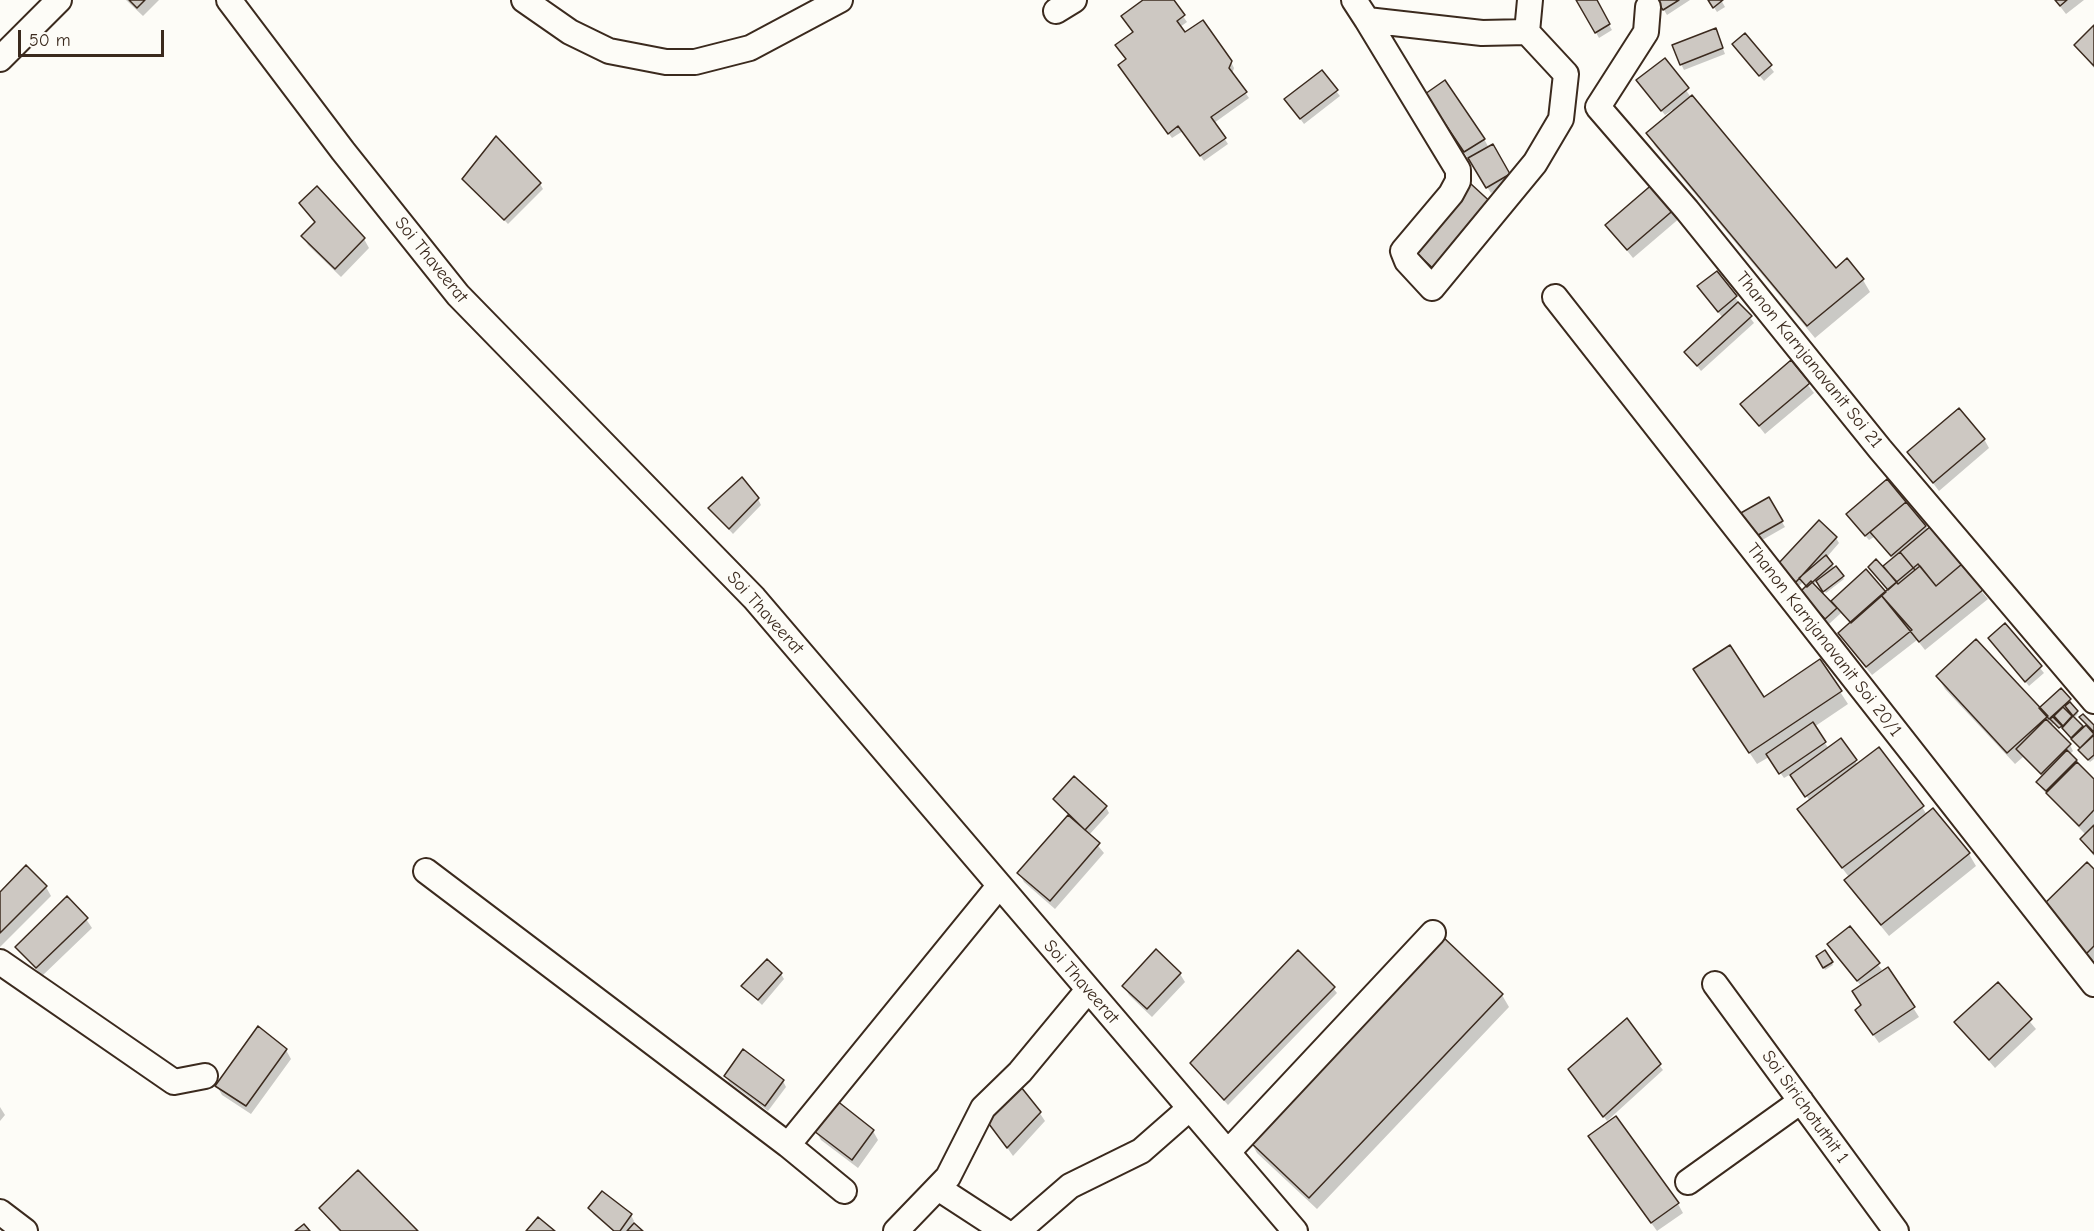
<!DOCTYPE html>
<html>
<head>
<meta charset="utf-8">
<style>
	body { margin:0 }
	#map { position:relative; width:2094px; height:1231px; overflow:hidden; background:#fdfcf7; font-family:"Comic Neue",sans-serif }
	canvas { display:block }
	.scale { position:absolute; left:18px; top:30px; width:146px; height:27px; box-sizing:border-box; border:3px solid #3b2a1e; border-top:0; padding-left:8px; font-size:18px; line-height:21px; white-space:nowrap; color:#3b2a1e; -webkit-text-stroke:4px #fdfcf7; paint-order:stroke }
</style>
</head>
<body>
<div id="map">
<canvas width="2094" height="1231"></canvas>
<div class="scale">50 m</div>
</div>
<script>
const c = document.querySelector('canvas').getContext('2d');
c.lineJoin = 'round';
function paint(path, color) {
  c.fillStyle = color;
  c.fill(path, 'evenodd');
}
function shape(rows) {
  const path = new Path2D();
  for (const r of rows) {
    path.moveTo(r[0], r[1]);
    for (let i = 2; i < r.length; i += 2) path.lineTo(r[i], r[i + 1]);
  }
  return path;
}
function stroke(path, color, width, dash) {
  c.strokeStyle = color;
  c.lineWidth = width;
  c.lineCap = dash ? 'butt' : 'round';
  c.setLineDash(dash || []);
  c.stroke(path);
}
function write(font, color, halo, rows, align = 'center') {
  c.font = font + ' "Comic Neue",sans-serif';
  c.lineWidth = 4.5;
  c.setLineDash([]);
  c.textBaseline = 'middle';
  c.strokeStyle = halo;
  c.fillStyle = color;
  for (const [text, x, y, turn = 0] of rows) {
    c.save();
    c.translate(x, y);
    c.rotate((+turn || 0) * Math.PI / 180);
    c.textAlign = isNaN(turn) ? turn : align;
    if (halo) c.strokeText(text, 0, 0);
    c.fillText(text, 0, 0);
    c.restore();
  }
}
const shadow = shape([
	[126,0,159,0,143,16],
	[1145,0,1172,0,1187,22,1180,27,1185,35,1231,62,1234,68,1232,74,1249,98,1214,123,1228,144,1204,161,1183,131,1172,138,1123,71,1134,33,1126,22],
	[1578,0,1595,0,1612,30,1599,38],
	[1658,0,1690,0,1667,15],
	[1709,0,1721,0,1725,7,1717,12],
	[2055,0,2084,0,2066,14],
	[2094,27,2094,68,2075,45],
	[1745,35,1774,72,1764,81,1737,50],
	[1718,36,1725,54,1684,70,1681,64],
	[1665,60,1690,96,1836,270,1863,280,1870,292,1815,338,1655,146,1648,133,1674,112,1672,110,1665,115,1642,86],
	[1336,91,1340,96,1304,124,1290,105],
	[1432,104,1484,139,1489,148,1492,146,1512,180,1491,193],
	[464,179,540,184,543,189,508,224],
	[1655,184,1681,217,1633,258,1607,226],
	[1471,187,1443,280,1419,258,1414,249],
	[301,203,364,239,369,248,341,277,308,245,303,236,315,223],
	[1717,273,1754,323,1701,371,1686,352,1723,318,1702,292],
	[1790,362,1814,393,1765,434,1742,405],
	[1984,439,1989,448,1939,491,1909,452],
	[1887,481,1988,599,1925,650,1917,640,1872,675,1845,642,1851,624,1841,613,1829,624,1805,598,1807,587,1803,582,1799,586,1782,571,1836,538,1839,543,1826,558,1844,579,1826,593,1817,581,1813,585,1831,603,1866,571,1885,592,1890,591,1889,576,1893,559,1874,537,1869,540,1851,520],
	[758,499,761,505,733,534,710,509],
	[1768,499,1785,527,1757,543,1741,514],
	[2005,625,2044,673,2029,686,1989,638],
	[1820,661,1848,704,1814,727,1829,749,1855,761,1858,765,1922,807,1927,815,1969,854,1976,866,1889,936,1853,892,1846,880,1849,877,1806,821,1810,801,1791,774,1784,778,1769,757,1757,764,1702,682,1764,699],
	[1938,677,2040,710,2061,690,2070,700,2078,714,2075,717,2069,710,2066,712,2084,729,2088,725,2094,727,2094,759,2090,762,2081,753,2082,749,2055,722,2051,725,2070,745,2073,751,2069,755,2094,781,2094,856,2081,840,2086,835,2041,788,2038,782,2043,777,2023,757,2015,764,1945,689],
	[1055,799,1106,807,1109,813,1089,835,1104,853,1055,909,1024,882,1019,873,1070,816],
	[2094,871,2094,960,2091,963,2047,917],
	[46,887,51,896,0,947,0,894],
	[86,919,92,928,42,976,17,947],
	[1849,928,1882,970,1875,975,1877,977,1888,969,1919,1017,1879,1043,1862,1019,1862,987,1832,950],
	[1825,952,1833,965,1825,970,1818,957],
	[781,974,784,979,762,1005,743,986],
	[1180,974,1185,982,1152,1017,1129,995,1124,986],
	[1998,984,2036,1029,1995,1068,1956,1023],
	[1333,988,1337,993,1228,1105,1191,1064],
	[1502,995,1509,1007,1317,1209,1257,1153,1250,1140],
	[286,1050,291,1059,251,1114,222,1095,217,1086],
	[1659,1065,1663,1070,1607,1121,1573,1075],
	[726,1076,783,1081,786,1087,768,1111,729,1082],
	[0,1107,5,1115,0,1121],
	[1039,1112,1045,1121,1013,1156,985,1116],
	[816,1131,873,1131,878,1140,858,1168,821,1140],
	[1595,1145,1678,1204,1683,1213,1657,1231],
	[602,1193,631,1215,634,1221,632,1224,641,1231,613,1231,593,1214,590,1208],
	[321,1209,415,1231,339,1231]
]);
const building = shape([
	[129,0,145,0,137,8,129,0],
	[1143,0,1174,0,1185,15,1177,21,1185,32,1203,20,1232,61,1229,68,1247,92,1211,117,1226,138,1200,156,1178,126,1168,134,1118,65,1126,59,1115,45,1133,32,1121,16,1143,0],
	[1576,0,1597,0,1610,24,1595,33,1576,0],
	[1656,0,1679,0,1663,10,1656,0],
	[1708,0,1723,0,1713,8,1708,0],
	[2055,0,2067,0,2060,6,2055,0],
	[2094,25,2094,66,2074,45,2094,25],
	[1716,28,1723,48,1680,65,1672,45,1716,28],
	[1745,33,1772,65,1759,76,1732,44,1745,33],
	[1665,58,1689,88,1661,111,1636,80,1665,58],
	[1322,70,1338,90,1300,119,1284,99,1322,70],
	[1445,80,1485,139,1464,152,1425,94,1445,80],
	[1692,95,1836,268,1847,258,1864,279,1807,326,1646,133,1692,95],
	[496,136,541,183,504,220,462,179,496,136],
	[1493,144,1510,174,1486,188,1468,158,1493,144],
	[1655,182,1677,207,1627,250,1605,225,1655,182],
	[1471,184,1496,207,1437,272,1412,249,1471,184],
	[317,186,365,238,335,269,301,236,315,222,299,203,317,186],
	[1717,271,1737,296,1718,312,1697,286,1717,271],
	[1738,302,1752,316,1697,366,1684,352,1738,302],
	[1791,360,1810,383,1759,426,1740,404,1791,360],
	[1959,408,1985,439,1933,483,1907,452,1959,408],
	[742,477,759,498,729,529,708,508,742,477],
	[1887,479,1906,502,1865,536,1846,514,1887,479],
	[1769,497,1783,521,1753,538,1739,514,1769,497],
	[1906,502,1926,526,1891,556,1870,532,1906,502],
	[1819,520,1837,537,1796,582,1777,565,1819,520],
	[1931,526,1962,564,1936,586,1920,566,1915,570,1900,552,1931,526],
	[1900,552,1915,570,1898,584,1883,566,1900,552],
	[1826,555,1833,564,1807,587,1799,578,1826,555],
	[1876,559,1897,582,1888,590,1868,567,1876,559],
	[1918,564,1936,586,1962,564,1984,589,1919,642,1881,595,1918,564],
	[1836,566,1844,576,1823,592,1816,581,1836,566],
	[1866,569,1886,592,1851,623,1831,601,1866,569],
	[1811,581,1837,608,1825,619,1800,592,1811,581],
	[1881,595,1912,630,1866,667,1838,633,1881,595],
	[2005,623,2042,666,2025,682,1988,638,2005,623],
	[1976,639,2048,716,2007,753,1936,676,1976,639],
	[1730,645,1764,697,1820,659,1842,691,1749,753,1693,669,1730,645],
	[2061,688,2071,699,2049,719,2039,708,2061,688],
	[2070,702,2078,711,2073,716,2065,706,2070,702],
	[2063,707,2072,716,2063,726,2054,716,2063,707],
	[2083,714,2094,725,2094,732,2079,717,2083,714],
	[2073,716,2083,726,2071,738,2062,728,2073,716],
	[2053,717,2062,726,2059,728,2050,719,2053,717],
	[2046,719,2071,744,2041,774,2016,749,2046,719],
	[1813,722,1826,742,1779,774,1766,754,1813,722],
	[2086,725,2094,734,2080,748,2071,739,2086,725],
	[2094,735,2094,755,2088,760,2078,750,2094,735],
	[1841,738,1857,760,1805,797,1790,775,1841,738],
	[1879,747,1924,806,1842,868,1797,809,1879,747],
	[2067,750,2077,760,2046,791,2036,782,2067,750],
	[2077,762,2094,779,2094,810,2079,826,2046,793,2077,762],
	[1074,776,1107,806,1085,830,1053,799,1074,776],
	[1933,808,1970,853,1881,925,1844,880,1933,808],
	[1068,815,1100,843,1050,901,1017,873,1068,815],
	[2094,825,2094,854,2080,839,2094,825],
	[2087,862,2094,869,2094,946,2085,955,2040,908,2087,862],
	[26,865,47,886,0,933,0,892,26,865],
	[67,896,88,918,36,968,15,947,67,896],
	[1850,926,1880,963,1857,981,1827,944,1850,926],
	[1442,936,1503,994,1309,1198,1248,1140,1442,936],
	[1156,949,1181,973,1147,1009,1122,986,1156,949],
	[1298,950,1335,987,1224,1100,1190,1063,1298,950],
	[1825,950,1833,962,1823,968,1816,956,1825,950],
	[767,959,782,973,758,1000,741,986,767,959],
	[1888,967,1915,1007,1873,1035,1855,1010,1861,1005,1852,991,1888,967],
	[1998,982,2032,1019,1989,1060,1954,1022,1998,982],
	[1627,1018,1661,1064,1603,1117,1568,1069,1627,1018],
	[258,1026,287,1049,246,1106,215,1086,258,1026],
	[743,1049,784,1080,765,1106,724,1076,743,1049],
	[1017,1082,1041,1112,1007,1148,983,1116,1017,1082],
	[836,1100,874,1130,852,1160,814,1131,836,1100],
	[1616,1116,1679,1203,1651,1223,1588,1136,1616,1116],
	[358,1170,418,1231,341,1231,319,1208,358,1170],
	[602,1191,632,1214,620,1231,614,1231,588,1208,602,1191],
	[538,1217,555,1231,526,1231,538,1217],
	[634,1223,643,1231,627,1231,634,1223],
	[304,1224,310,1231,295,1231,304,1224]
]);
const minor = shape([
	[229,0,343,151,458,295,754,598,1295,1231],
	[524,0,570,32,609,51,666,62,695,62,750,48,840,0],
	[1354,0,1367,20,1482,33,1527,32],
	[1648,7,1646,32,1598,107,1687,210,1880,449,2094,701],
	[1056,11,1074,0],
	[1367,20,1458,170,1458,181,1451,194,1403,251,1407,261,1432,288,1535,163,1561,119,1566,74,1527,32,1530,0],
	[0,59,59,0],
	[1555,297,2094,984],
	[426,871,788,1145,844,1191],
	[0,962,174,1082,205,1076],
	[1715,984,1896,1231],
	[788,1145,999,886],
	[1228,1152,1433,933],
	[1688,1182,1801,1101],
	[938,1188,1004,1231],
	[0,1212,25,1231],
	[896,1231,948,1177,983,1108,1020,1072,1088,990],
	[1018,1231,1070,1186,1141,1151,1190,1108]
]);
const streetNames = [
	["Soi Thaveerat",431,260,51],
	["Thanon Karnjanavanit Soi 21",1809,360,51],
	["Soi Thaveerat",765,613,48],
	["Thanon Karnjanavanit Soi 20/1",1824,640,52],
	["Soi Thaveerat",1081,982,49],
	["Soi Sirichotuthit 1",1805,1107,54]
];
paint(shadow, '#0003');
paint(building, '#cdc8c2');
stroke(building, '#3b2a1e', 1.5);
stroke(minor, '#3b2a1e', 28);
stroke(minor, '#fdfcf7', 24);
write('18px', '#3b2a1e', '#fdfcf7', streetNames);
</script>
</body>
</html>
